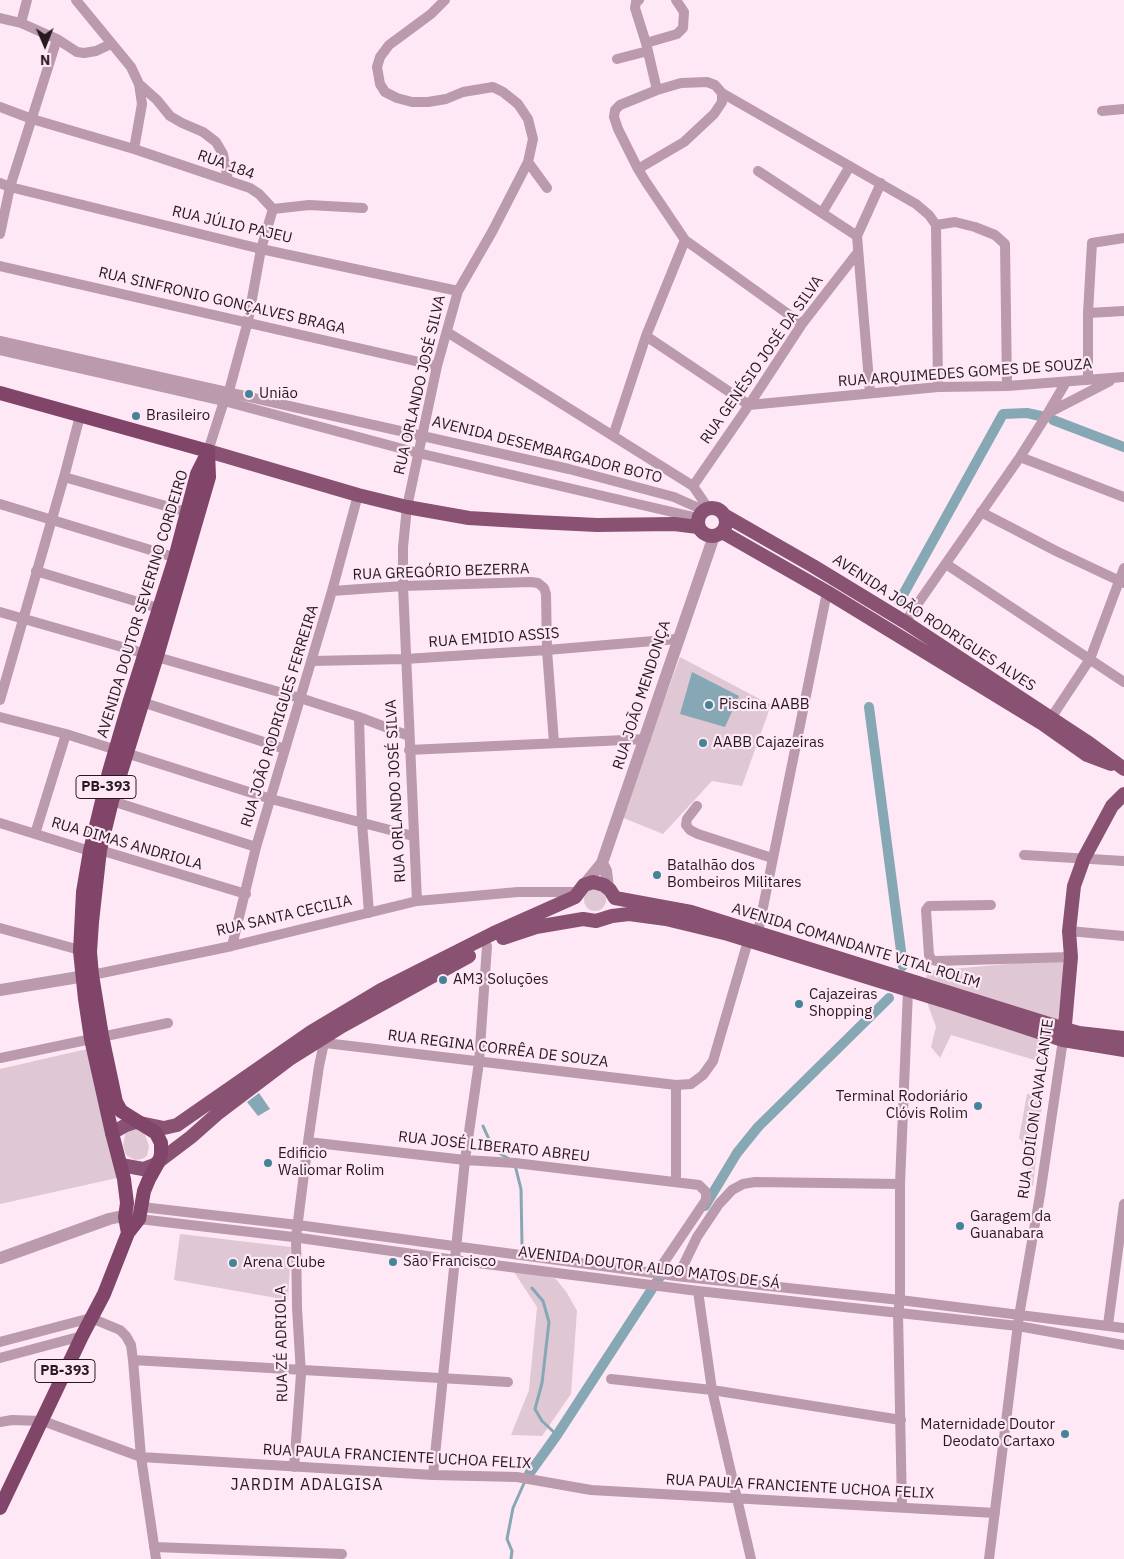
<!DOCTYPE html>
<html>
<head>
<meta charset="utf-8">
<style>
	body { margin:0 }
	#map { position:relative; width:1124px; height:1559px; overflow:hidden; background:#ffe8f5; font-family:"IBM Plex Sans",sans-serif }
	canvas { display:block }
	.north { position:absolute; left:20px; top:20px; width:50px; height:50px; -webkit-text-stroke:4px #ffe8f5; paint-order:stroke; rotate:179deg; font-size:14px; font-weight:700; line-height:20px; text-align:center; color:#261920 }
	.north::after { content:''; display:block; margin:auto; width:18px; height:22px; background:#261920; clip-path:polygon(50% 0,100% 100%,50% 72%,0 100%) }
</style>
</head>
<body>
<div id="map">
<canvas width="1124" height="1559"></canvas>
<div class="north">N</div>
</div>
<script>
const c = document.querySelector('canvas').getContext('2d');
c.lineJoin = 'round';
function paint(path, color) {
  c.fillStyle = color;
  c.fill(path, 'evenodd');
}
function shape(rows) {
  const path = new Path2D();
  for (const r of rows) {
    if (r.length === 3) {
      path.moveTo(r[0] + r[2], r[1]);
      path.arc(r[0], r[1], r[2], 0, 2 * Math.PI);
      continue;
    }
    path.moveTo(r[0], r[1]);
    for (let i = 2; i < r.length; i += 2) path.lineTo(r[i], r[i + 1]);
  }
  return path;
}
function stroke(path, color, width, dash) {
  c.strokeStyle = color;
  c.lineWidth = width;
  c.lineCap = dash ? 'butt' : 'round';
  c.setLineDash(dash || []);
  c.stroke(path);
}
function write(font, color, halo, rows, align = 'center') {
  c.font = font + ' "IBM Plex Sans",sans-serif';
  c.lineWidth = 4.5;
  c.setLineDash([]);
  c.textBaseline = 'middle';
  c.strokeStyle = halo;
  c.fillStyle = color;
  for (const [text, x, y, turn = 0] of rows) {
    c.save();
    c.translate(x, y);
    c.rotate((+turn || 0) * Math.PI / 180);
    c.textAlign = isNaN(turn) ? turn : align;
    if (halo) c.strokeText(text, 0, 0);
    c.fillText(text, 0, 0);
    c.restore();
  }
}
const green = shape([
	[680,657,771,705,742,786,712,781,663,834,621,817],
	[595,900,11],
	[1065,959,1058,1020,926,978,928,971],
	[927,1002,1050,1039,1048,1064,951,1035,940,1058,931,1047,936,1027],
	[91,1048,117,1178,0,1204,0,1069],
	[1027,1094,1043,1096,1033,1186,1025,1184,1029,1163,1028,1152,1024,1144,1019,1138],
	[135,1128,144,1132,149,1146,147,1156,142,1159,135,1160,126,1155,123,1145,126,1130],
	[180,1234,291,1247,288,1300,174,1280],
	[510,1266,556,1279,567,1293,577,1311,571,1394,542,1436,511,1435,529,1390,537,1307]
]);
const water = shape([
	[692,672,739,696,725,727,680,714],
	[259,1093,270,1109,258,1116,247,1102]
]);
const stream = shape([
	[483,1126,494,1150,509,1159],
	[515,1165,521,1189,522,1244],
	[532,1288,543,1301,549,1322,542,1383,535,1409,542,1421,557,1435],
	[511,1559,512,1551,507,1539,513,1508,525,1481]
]);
const canal = shape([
	[1053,420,1124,447],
	[899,602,1003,414,1027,413,1045,417],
	[869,707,903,966],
	[705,1206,737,1153,758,1127,889,998],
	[529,1474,557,1435,665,1269]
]);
const minor = shape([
	[76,0,131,67,139,84,142,104,134,149],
	[639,0,636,2,635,8,646,43,657,90],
	[0,18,21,23,57,39,77,52,84,53,96,51,111,44],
	[21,23,27,0],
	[646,43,677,34,683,28,684,12,676,0],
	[617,59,648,51],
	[139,84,157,100,170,116,182,123,203,132,216,142,223,154,228,180],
	[722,93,916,204,929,215,936,225],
	[0,107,32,119,134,149,250,188,259,194,273,209],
	[1102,111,1124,109],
	[528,162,547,188],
	[638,169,684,142,714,114,722,102,722,93,715,85,707,82,681,83,657,90,620,105,615,110,614,117,618,129,638,169,646,182,685,240,802,324],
	[758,171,857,236],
	[0,183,10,187,261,249,458,291],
	[273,209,309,205,363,208],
	[822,213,850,166],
	[936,225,955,222,975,227,995,235,1005,244,1007,386],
	[936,225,938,387],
	[0,234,10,187,57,39],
	[0,266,437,366],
	[1088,313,1124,311],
	[447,332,693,486,708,508],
	[646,336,749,405],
	[0,341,569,469,674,497,703,510],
	[0,350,224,401,418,453,698,518],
	[1088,380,1088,313,1092,243,1124,238],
	[870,393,857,236,881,183],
	[749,405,938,387,1007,386,1124,377],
	[1049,411,1066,382],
	[613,436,646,336,685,240],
	[208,451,224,401,229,391,248,321,261,249,273,209],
	[1020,457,1124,497],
	[64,477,187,512],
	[693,486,749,405,802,324,858,252],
	[0,504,180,559],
	[981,512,1056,551,1124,583],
	[946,564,1124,682],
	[36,571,158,608],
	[332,591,403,586,531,582,538,583,544,588,546,594,547,650,554,743],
	[0,612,300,698,359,717,409,736],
	[905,622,1020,457,1048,413,1110,381],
	[312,661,405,659,547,650,677,639],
	[0,700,64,477,80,416],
	[142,702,285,749],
	[0,717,66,734,271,799,413,836],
	[359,717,362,823,369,913],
	[1051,718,1090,659,1124,568],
	[409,750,646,739],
	[112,801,256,847],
	[697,806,687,819,686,825,690,830,698,834,772,858],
	[0,823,90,851,100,850,246,894],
	[35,834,66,734],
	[1024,855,1124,861],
	[417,901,403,586,403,547,407,507,437,366,458,291,492,232,528,162,533,139,528,119,518,104,503,92,493,87,463,92,446,99,428,102,412,102,397,98,385,92,380,84,377,67,380,57,389,45,431,14,445,0],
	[991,905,929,906,926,910,929,955,932,960,936,961,1071,957],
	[0,928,87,952],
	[1069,931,1124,936],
	[758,932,827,592],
	[232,946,256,847,332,591,358,495],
	[92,975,232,946,417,901,518,892,578,892],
	[317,1042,676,1085,691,1084,703,1075,713,1061,748,941],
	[0,1058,168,1023],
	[676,1085,676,1181],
	[308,1142,465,1160,515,1163,699,1185,706,1192,706,1200,656,1274],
	[142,1207,298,1225,676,1276,900,1300,1124,1328],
	[139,1219,293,1237,455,1260,698,1291,1018,1326,1124,1345],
	[683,1277,683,1266,697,1237,719,1204,732,1190,743,1184,755,1182,900,1184],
	[698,1291,712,1390,751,1559],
	[1108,1325,1124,1204],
	[0,1342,91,1318,120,1330,126,1336,131,1345,133,1360,141,1457,156,1559],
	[0,1358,82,1336],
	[133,1360,508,1382],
	[611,1379,712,1390,901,1420],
	[0,1422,12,1420,43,1421,141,1457,433,1475,517,1477,591,1490,995,1513],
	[294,1467,301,1374,297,1308,296,1237,308,1142,319,1066,324,1043],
	[433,1475,465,1160,479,1062,487,946],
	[902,1507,898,1313,900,1300,900,1184,908,990],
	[154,1547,342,1554],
	[989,1559,1019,1316,1040,1195,1063,1040]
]);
const tertiary = shape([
	[602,863,606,871,608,888],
	[584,885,602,863,714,536],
	[0,990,91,975],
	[0,1258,109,1219,118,1217,135,1219]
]);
const primary = shape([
	[208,451,358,495,407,507,469,518,535,522,597,525,674,524,698,527],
	[712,522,14],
	[724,515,813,566,905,622,1089,743,1124,769],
	[722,532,827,592,1043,724,1087,755,1111,764],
	[503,938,536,927,583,919,596,921,612,916,629,914,666,919,728,934,954,1004,1063,1040,1124,1050],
	[1064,1036,1071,957,1069,931,1074,886,1084,858,1112,806,1124,794],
	[112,1133,126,1125,135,1122,164,1128,177,1125,311,1032,381,990,494,933,575,897,584,885,593,882,604,885,610,890,615,898,691,912,1065,1029,1079,1033,1124,1038],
	[121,1165,143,1169,154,1165,191,1137,217,1114,291,1058,342,1026,469,956]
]);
const trunk = shape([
	[0,393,208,451],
	[128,1233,125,1217,127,1203,124,1179,112,1133,91,1039,85,999,80,951,83,892,90,851,109,772,130,700,175,558,197,474,207,454],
	[0,1508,82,1336,104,1294,128,1233,139,1219,144,1191,149,1179,159,1161,161,1155,161,1143,156,1133,121,1111,116,1102,102,1036,92,975,90,952,92,922,100,850,112,801,157,656,209,477,208,451]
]);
const markers = [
	[249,394,5,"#448398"],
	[136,416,5,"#448398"],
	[709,705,5,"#448398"],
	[703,743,5,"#448398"],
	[657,875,5,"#448398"],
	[443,980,5,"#448398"],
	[799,1004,5,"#448398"],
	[978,1106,5,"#448398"],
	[268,1163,5,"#448398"],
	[960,1226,5,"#448398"],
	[393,1262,5,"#448398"],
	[233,1263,5,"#448398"],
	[1065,1434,5,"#448398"]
];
const shields = [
	[106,787,60],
	[65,1371,60]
];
const shieldNames = [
	["PB-393",106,787],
	["PB-393",65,1371]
];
const streetNames = [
	["RUA 184",226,165,20],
	["RUA JÚLIO PAJEU",232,225,13],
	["RUA SINFRONIO GONÇALVES BRAGA",222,301,13],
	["RUA GENÉSIO JOSÉ DA SILVA",762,360,-55],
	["RUA ARQUIMEDES GOMES DE SOUZA",965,373,-4],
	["RUA ORLANDO JOSÉ SILVA",420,385,-77],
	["AVENIDA DESEMBARGADOR BOTO",547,450,14],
	["RUA GREGÓRIO BEZERRA",441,572,-2],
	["AVENIDA DOUTOR SEVERINO CORDEIRO",143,604,-73],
	["AVENIDA JOÃO RODRIGUES ALVES",934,623,33],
	["RUA EMIDIO ASSIS",494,638,-4],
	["RUA JOÃO MENDONÇA",642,695,-72],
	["RUA JOÃO RODRIGUES FERREIRA",280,716,-73],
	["RUA ORLANDO JOSÉ SILVA",396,791,-93],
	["RUA DIMAS ANDRIOLA",127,844,16],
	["RUA SANTA CECILIA",284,916,-13],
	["AVENIDA COMANDANTE VITAL ROLIM",856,946,17],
	["RUA REGINA CORRÊA DE SOUZA",498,1049,7],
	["RUA ODILON CAVALCANTE",1036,1109,-82],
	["RUA JOSÉ LIBERATO ABREU",494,1147,6],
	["AVENIDA DOUTOR ALDO MATOS DE SÁ",649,1268,7],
	["RUA ZÉ ADRIOLA",282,1344,-91],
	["RUA PAULA FRANCIENTE UCHOA FELIX",397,1457,3],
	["RUA PAULA FRANCIENTE UCHOA FELIX",800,1487,3]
];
const poiNames = [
	["União",259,394],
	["Brasileiro",146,416],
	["Piscina AABB",719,705],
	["AABB Cajazeiras",713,743],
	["Batalhão dos",667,866],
	["Bombeiros Militares",667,883],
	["AM3 Soluções",453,980],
	["Cajazeiras",809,995],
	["Shopping",809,1012],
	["Terminal Rodoriário",968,1097,"right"],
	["Clóvis Rolim",968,1114,"right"],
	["Edificio",278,1154],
	["Waliomar Rolim",278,1171],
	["Garagem da",970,1217],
	["Guanabara",970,1234],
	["São Francisco",403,1262],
	["Arena Clube",243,1263],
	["Maternidade Doutor",1055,1425,"right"],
	["Deodato Cartaxo",1055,1442,"right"]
];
const neighbourhoodNames = [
	["JARDIM ADALGISA",307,1485]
];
paint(green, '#dfc8d4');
paint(water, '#86a7b4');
stroke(stream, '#86a7b4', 3);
stroke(canal, '#86a7b4', 10);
stroke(minor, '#ba9aac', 10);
stroke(tertiary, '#ba9aac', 12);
stroke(primary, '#895273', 14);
stroke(trunk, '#804569', 14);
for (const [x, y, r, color] of markers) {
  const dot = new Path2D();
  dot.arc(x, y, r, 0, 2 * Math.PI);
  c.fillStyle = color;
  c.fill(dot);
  stroke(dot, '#ffe8f5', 2);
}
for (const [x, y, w] of shields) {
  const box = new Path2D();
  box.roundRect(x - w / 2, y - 11.5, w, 23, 4);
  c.fillStyle = '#ffe8f5';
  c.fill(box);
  stroke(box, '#261920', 1);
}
write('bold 14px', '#261920', null, shieldNames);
write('15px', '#261920', '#ffe8f5', streetNames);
write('15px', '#261920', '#ffe8f5', poiNames, 'left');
c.letterSpacing = '1px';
write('16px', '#261920', '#ffe8f5', neighbourhoodNames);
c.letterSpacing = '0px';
</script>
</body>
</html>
